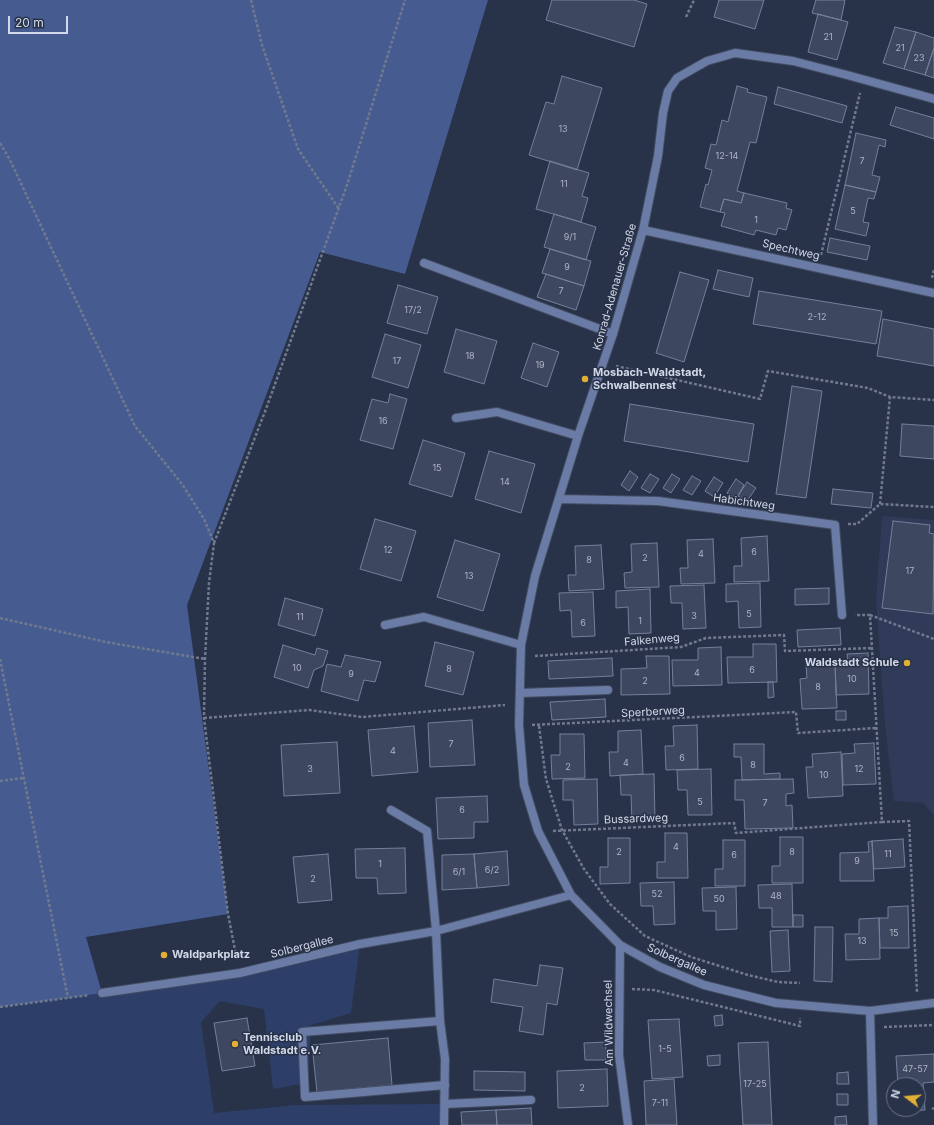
<!DOCTYPE html>
<html>
<head>
<meta charset="utf-8">
<style>
	body { margin:0 }
	#map { position:relative; width:934px; height:1125px; overflow:hidden; background:#283249; font-family:Inter,sans-serif }
	canvas { display:block }
	.north { position:absolute; left:886px; top:1077px; width:40px; height:40px; box-sizing:border-box; background:#283249; border:1px solid #6c7488; border-radius:50%; rotate:286deg; font-size:11px; font-weight:700; line-height:16px; text-align:center; color:#d1d8e7 }
	.north::after { content:''; display:block; margin:auto; width:14px; height:18px; background:#e1af34; clip-path:polygon(50% 0,100% 100%,50% 72%,0 100%) }
	.scale { position:absolute; left:8px; top:16px; width:60px; height:18px; box-sizing:border-box; border:2px solid #d1d8e7; border-top:0; padding-left:5px; font-size:12px; line-height:14px; white-space:nowrap; color:#d1d8e7; -webkit-text-stroke:3px #283249; paint-order:stroke }
</style>
</head>
<body>
<div id="map">
<canvas width="934" height="1125"></canvas>
<div class="north">N</div>
<div class="scale">20 m</div>
</div>
<script>
const c = document.querySelector('canvas').getContext('2d');
c.lineJoin = 'round';
function paint(path, color) {
  c.fillStyle = color;
  c.fill(path, 'evenodd');
}
function shape(rows) {
  const path = new Path2D();
  for (const r of rows) {
    path.moveTo(r[0], r[1]);
    for (let i = 2; i < r.length; i += 2) path.lineTo(r[i], r[i + 1]);
  }
  return path;
}
function stroke(path, color, width, dash) {
  c.strokeStyle = color;
  c.lineWidth = width;
  c.lineCap = dash ? 'butt' : 'round';
  c.setLineDash(dash || []);
  c.stroke(path);
}
function write(font, color, halo, rows, align = 'center') {
  c.font = font + ' Inter,sans-serif';
  c.lineWidth = 3;
  c.setLineDash([]);
  c.textBaseline = 'middle';
  c.strokeStyle = halo;
  c.fillStyle = color;
  for (const [text, x, y, turn = 0] of rows) {
    c.save();
    c.translate(x, y);
    c.rotate((+turn || 0) * Math.PI / 180);
    c.textAlign = isNaN(turn) ? turn : align;
    if (halo) c.strokeText(text, 0, 0);
    c.fillText(text, 0, 0);
    c.restore();
  }
}
const built = shape([
	[882,516,934,520,934,815,923,803,894,801,885,726,876,600]
]);
const green = shape([
	[360,944,351,1013,311,1025,307,1083,273,1089,264,1009,220,1001,201,1022,214,1113,295,1105,445,1104,444,1125,0,1125,0,1007,240,973]
]);
const forest = shape([
	[0,0,488,0,405,274,320,252,187,605,228,914,86,937,102,993,0,1007]
]);
const building = shape([
	[552,0,634,0,647,4,634,47,546,20,552,0],
	[719,0,764,0,755,29,714,17,719,0],
	[816,0,845,0,841,20,812,13,816,0],
	[818,14,848,22,837,60,808,52,818,14],
	[895,27,916,32,904,69,883,63,895,27],
	[916,32,934,38,934,48,925,75,904,69,916,32],
	[934,48,934,78,925,75,934,48],
	[562,76,602,88,577,170,529,155,546,102,554,104,562,76],
	[737,86,748,89,747,92,767,97,756,143,750,142,737,191,744,193,741,203,724,199,720,212,700,207,706,184,708,185,712,170,705,168,711,144,716,145,722,120,728,122,737,86],
	[778,87,847,106,842,123,774,104,778,87],
	[896,107,934,118,934,139,890,125,896,107],
	[856,133,886,140,885,147,879,145,872,175,880,177,876,192,845,185,856,133],
	[550,161,589,173,582,196,588,198,581,222,536,209,550,161],
	[845,185,876,192,874,199,868,198,863,222,869,223,866,236,835,229,845,185],
	[744,193,787,203,786,208,792,210,786,230,778,228,776,235,756,230,754,235,721,226,725,213,720,212,724,199,741,203,744,193],
	[554,214,596,227,586,260,544,247,554,214],
	[830,238,870,246,867,260,827,252,830,238],
	[550,249,591,261,584,286,542,273,550,249],
	[718,270,753,278,749,297,713,289,718,270],
	[680,272,709,280,684,362,656,353,680,272],
	[546,274,584,286,576,310,537,297,546,274],
	[398,285,438,297,427,334,387,323,398,285],
	[759,291,882,311,876,344,753,324,759,291],
	[883,319,934,329,934,366,877,356,883,319],
	[456,329,497,341,484,384,444,372,456,329],
	[385,334,421,345,408,388,372,377,385,334],
	[533,343,559,352,547,387,521,378,533,343],
	[792,386,822,391,806,498,776,494,792,386],
	[390,394,407,399,393,449,360,440,372,399,388,403,390,394],
	[630,404,754,424,748,462,624,441,630,404],
	[902,424,934,426,934,459,900,456,902,424],
	[423,440,465,453,452,497,409,484,423,440],
	[489,451,535,464,521,513,475,499,489,451],
	[630,471,638,477,629,491,621,485,630,471],
	[650,474,659,479,650,493,641,488,650,474],
	[672,474,680,479,671,493,663,488,672,474],
	[692,476,701,481,692,495,683,490,692,476],
	[714,477,723,483,714,497,705,491,714,477],
	[736,479,744,485,736,499,727,493,736,479],
	[747,482,756,488,747,501,738,496,747,482],
	[833,489,873,493,871,508,831,504,833,489],
	[375,519,416,531,401,581,360,569,375,519],
	[893,521,930,525,929,533,934,534,933,614,882,608,893,521],
	[767,536,769,581,734,582,734,566,742,566,741,538,767,536],
	[713,539,715,583,681,584,680,568,688,568,687,540,713,539],
	[455,540,500,554,483,611,437,597,455,540],
	[657,543,659,587,625,588,624,573,632,572,631,544,657,543],
	[601,545,604,589,569,591,568,575,576,575,575,546,601,545],
	[760,583,761,627,739,628,738,601,726,602,726,584,760,583],
	[704,585,706,628,683,629,682,603,671,603,670,586,704,585],
	[829,588,829,604,795,605,795,589,829,588],
	[650,589,651,633,629,634,628,607,616,608,616,591,650,589],
	[593,592,595,636,572,637,571,610,560,611,559,593,593,592],
	[285,598,323,609,315,636,278,625,285,598],
	[840,628,841,645,798,647,797,630,840,628],
	[435,642,474,652,463,695,425,686,435,642],
	[753,644,776,644,777,682,728,683,727,657,753,657,753,644],
	[283,645,315,655,317,648,328,651,323,666,314,670,308,688,274,677,283,645],
	[721,647,722,685,673,686,672,660,698,660,698,648,721,647],
	[868,653,869,694,836,695,835,664,848,664,847,654,868,653],
	[345,655,381,662,375,682,364,680,358,701,321,691,327,664,341,667,345,655],
	[646,656,669,656,670,694,621,695,621,669,647,668,646,656],
	[612,658,613,676,549,679,548,661,612,658],
	[835,664,837,708,802,709,800,679,807,678,806,665,835,664],
	[768,682,773,682,774,697,768,698,768,682],
	[605,699,606,717,552,720,550,702,605,699],
	[836,711,846,711,846,720,836,720,836,711],
	[472,720,475,765,430,767,428,723,472,720],
	[697,725,698,769,666,770,665,746,674,746,673,726,697,725],
	[414,726,418,772,372,776,368,730,414,726],
	[641,730,643,774,610,776,609,752,618,752,618,731,641,730],
	[560,734,584,734,585,778,552,779,551,755,560,755,560,734],
	[337,742,340,793,284,796,281,745,337,742],
	[874,743,876,784,843,785,842,754,855,753,854,744,874,743],
	[734,744,764,744,764,774,780,773,780,779,742,780,741,757,734,757,734,744],
	[841,752,843,796,808,798,806,767,813,767,812,754,841,752],
	[711,769,712,815,688,815,687,790,678,790,677,770,711,769],
	[654,774,655,820,632,821,631,795,621,795,620,775,654,774],
	[597,779,598,824,574,825,573,800,563,800,563,780,597,779],
	[793,779,794,793,786,794,786,806,792,805,793,828,745,829,744,800,735,800,735,780,793,779],
	[487,796,488,822,474,822,474,838,438,839,436,798,487,796],
	[665,833,687,833,688,878,657,878,657,862,665,862,665,833],
	[780,837,803,837,803,883,772,883,772,866,780,866,780,837],
	[608,838,630,838,630,883,600,884,600,867,608,867,608,838],
	[903,839,905,867,874,869,872,841,903,839],
	[723,840,745,840,745,886,715,886,715,869,723,869,723,840],
	[872,841,874,881,840,881,840,853,869,852,868,842,872,841],
	[405,848,406,893,378,894,377,878,356,878,355,849,405,848],
	[507,851,509,885,477,888,474,854,507,851],
	[328,854,332,900,298,903,293,857,328,854],
	[474,854,477,888,442,890,442,855,474,854],
	[674,882,675,924,654,925,653,906,641,906,640,883,674,882],
	[792,884,793,927,772,927,772,908,759,908,758,885,792,884],
	[736,887,737,929,716,930,716,911,703,911,702,888,736,887],
	[908,906,909,948,880,948,879,918,888,918,888,907,908,906],
	[793,915,803,915,803,927,793,927,793,915],
	[879,918,880,959,846,960,845,934,859,934,859,919,879,918],
	[815,927,833,927,832,982,814,981,815,927],
	[788,930,790,971,772,972,770,931,788,930],
	[540,965,563,968,557,1005,547,1003,543,1035,519,1031,523,1007,491,1002,494,979,537,986,540,965],
	[722,1015,723,1025,715,1026,714,1016,722,1015],
	[247,1018,255,1066,222,1071,214,1023,247,1018],
	[679,1019,683,1077,652,1079,648,1020,679,1019],
	[388,1038,392,1085,317,1092,312,1045,388,1038],
	[606,1042,606,1060,585,1060,584,1043,606,1042],
	[768,1042,772,1125,743,1125,738,1043,768,1042],
	[934,1054,934,1082,923,1083,925,1110,906,1111,905,1109,918,1109,918,1085,898,1085,896,1056,934,1054],
	[720,1055,720,1065,708,1066,707,1056,720,1055],
	[607,1069,608,1106,558,1108,557,1071,607,1069],
	[474,1071,525,1072,525,1091,474,1090,474,1071],
	[848,1072,849,1084,837,1084,837,1073,848,1072],
	[674,1079,677,1125,646,1125,644,1081,674,1079],
	[837,1094,848,1094,848,1105,837,1105,837,1094],
	[531,1108,532,1125,497,1125,496,1110,531,1108],
	[496,1110,497,1125,462,1125,461,1112,496,1110],
	[846,1116,847,1125,835,1125,835,1117,846,1116]
]);
const path = shape([
	[251,0,262,45,298,149,339,209],
	[686,17,694,0],
	[0,143,10,160,135,426,182,484,204,519,214,543,209,583,205,659,204,718,228,914,237,960],
	[821,255,860,93],
	[932,278,934,269],
	[616,366,760,399,768,371,868,388,890,397],
	[880,504,890,397,934,400],
	[848,524,857,524,880,504,934,507],
	[214,543,266,409,347,185,405,0],
	[870,615,934,639],
	[0,618,106,642,205,659],
	[535,656,681,647,706,638,784,635,785,651,872,648],
	[0,659,68,998],
	[204,718,309,710,362,717,505,705],
	[532,725,796,712,798,733,876,728],
	[539,726,546,779,562,830,584,869,610,904,645,936,691,957,748,975,778,982,800,983],
	[0,781,23,778],
	[882,822,909,821,917,992],
	[553,831,734,823,736,833,882,822,870,615,855,615],
	[632,989,654,990,800,1026,800,1018],
	[0,1007,89,995],
	[884,1027,934,1025],
	[932,1109,934,1108]
]);
const lane = shape([
	[424,263,613,334],
	[520,693,608,690],
	[440,1021,302,1032,305,1097,445,1085],
	[445,1104,531,1100]
]);
const street = shape([
	[934,99,847,75,793,61,735,53,707,61,677,78,668,91,663,113,658,156,643,230,613,334,578,436,535,576,521,645,519,725,524,785,538,831,571,895,620,945,660,967,704,985,776,1003,870,1011,934,1003],
	[643,230,934,293],
	[456,418,497,412,578,436],
	[559,499,658,501,835,525,842,615],
	[385,625,424,617,521,645],
	[391,810,427,831,436,931,440,1021,445,1059,444,1125],
	[620,945,619,1055,628,1125],
	[102,993,240,973,360,944,436,931,571,895],
	[870,1011,873,1125]
]);
const markers = [
	[585,379,4,"#e1af34"],
	[907,663,4,"#e1af34"],
	[164,955,4,"#e1af34"],
	[235,1044,4,"#e1af34"]
];
const numberNames = [
	["21",828,37],
	["21",900,48],
	["23",919,58],
	["13",563,129],
	["12-14",727,156],
	["7",862,161],
	["11",564,184],
	["5",853,211],
	["1",756,220],
	["9/1",570,237],
	["9",567,267],
	["7",561,291],
	["17/2",413,310],
	["2-12",817,317],
	["18",470,356],
	["17",397,361],
	["19",540,365],
	["16",383,421],
	["15",437,468],
	["14",505,482],
	["12",388,550],
	["6",754,552],
	["4",701,554],
	["2",645,558],
	["8",589,560],
	["17",910,571],
	["13",469,576],
	["5",749,614],
	["3",694,616],
	["11",300,617],
	["1",640,621],
	["6",583,623],
	["10",297,668],
	["8",449,669],
	["6",752,670],
	["4",697,673],
	["9",351,674],
	["10",852,679],
	["2",645,681],
	["8",818,687],
	["7",451,744],
	["4",393,751],
	["6",682,758],
	["4",626,763],
	["8",753,765],
	["2",568,767],
	["3",310,769],
	["12",859,769],
	["10",824,775],
	["5",700,802],
	["7",765,803],
	["6",462,810],
	["4",676,847],
	["2",619,852],
	["8",792,852],
	["11",888,854],
	["6",734,855],
	["9",857,861],
	["1",380,864],
	["6/2",492,870],
	["6/1",459,872],
	["2",313,879],
	["52",657,894],
	["48",776,896],
	["50",719,899],
	["15",894,933],
	["13",862,941],
	["1-5",665,1049],
	["47-57",915,1069],
	["17-25",755,1084],
	["2",582,1088],
	["7-11",660,1103]
];
const streetNames = [
	["Spechtweg",791,250,13],
	["Konrad-Adenauer-Straße",615,287,-74],
	["Habichtweg",744,502,8],
	["Falkenweg",652,640,-5],
	["Sperberweg",653,712,-3],
	["Bussardweg",636,819,-2],
	["Solbergallee",302,947,-14],
	["Solbergallee",677,960,24],
	["Am Wildwechsel",609,1023,-91]
];
const poiNames = [
	["Mosbach-Waldstadt,",593,373],
	["Schwalbennest",593,386],
	["Waldstadt Schule",899,663,"right"],
	["Waldparkplatz",172,955],
	["Tennisclub",243,1038],
	["Waldstadt e.V.",243,1051]
];
paint(built, '#2f3b58');
paint(green, '#2d3f68');
paint(forest, '#465c91');
paint(building, '#3d4860');
stroke(building, '#74809b', 1);
stroke(lane, '#434d62', 10);
stroke(street, '#434d62', 10);
stroke(path, '#70798d', 2.5, [3, 2]);
stroke(lane, '#6a7ca6', 8);
stroke(street, '#6a7ca6', 8);
for (const [x, y, r, color] of markers) {
  const dot = new Path2D();
  dot.arc(x, y, r, 0, 2 * Math.PI);
  c.fillStyle = color;
  c.fill(dot);
  stroke(dot, '#283249', 1.5);
}
write('9px', '#acb4c5', null, numberNames);
write('11px', '#d1d8e7', '#283249', streetNames);
write('bold 11px', '#d1d8e7', '#283249', poiNames, 'left');
</script>
</body>
</html>
